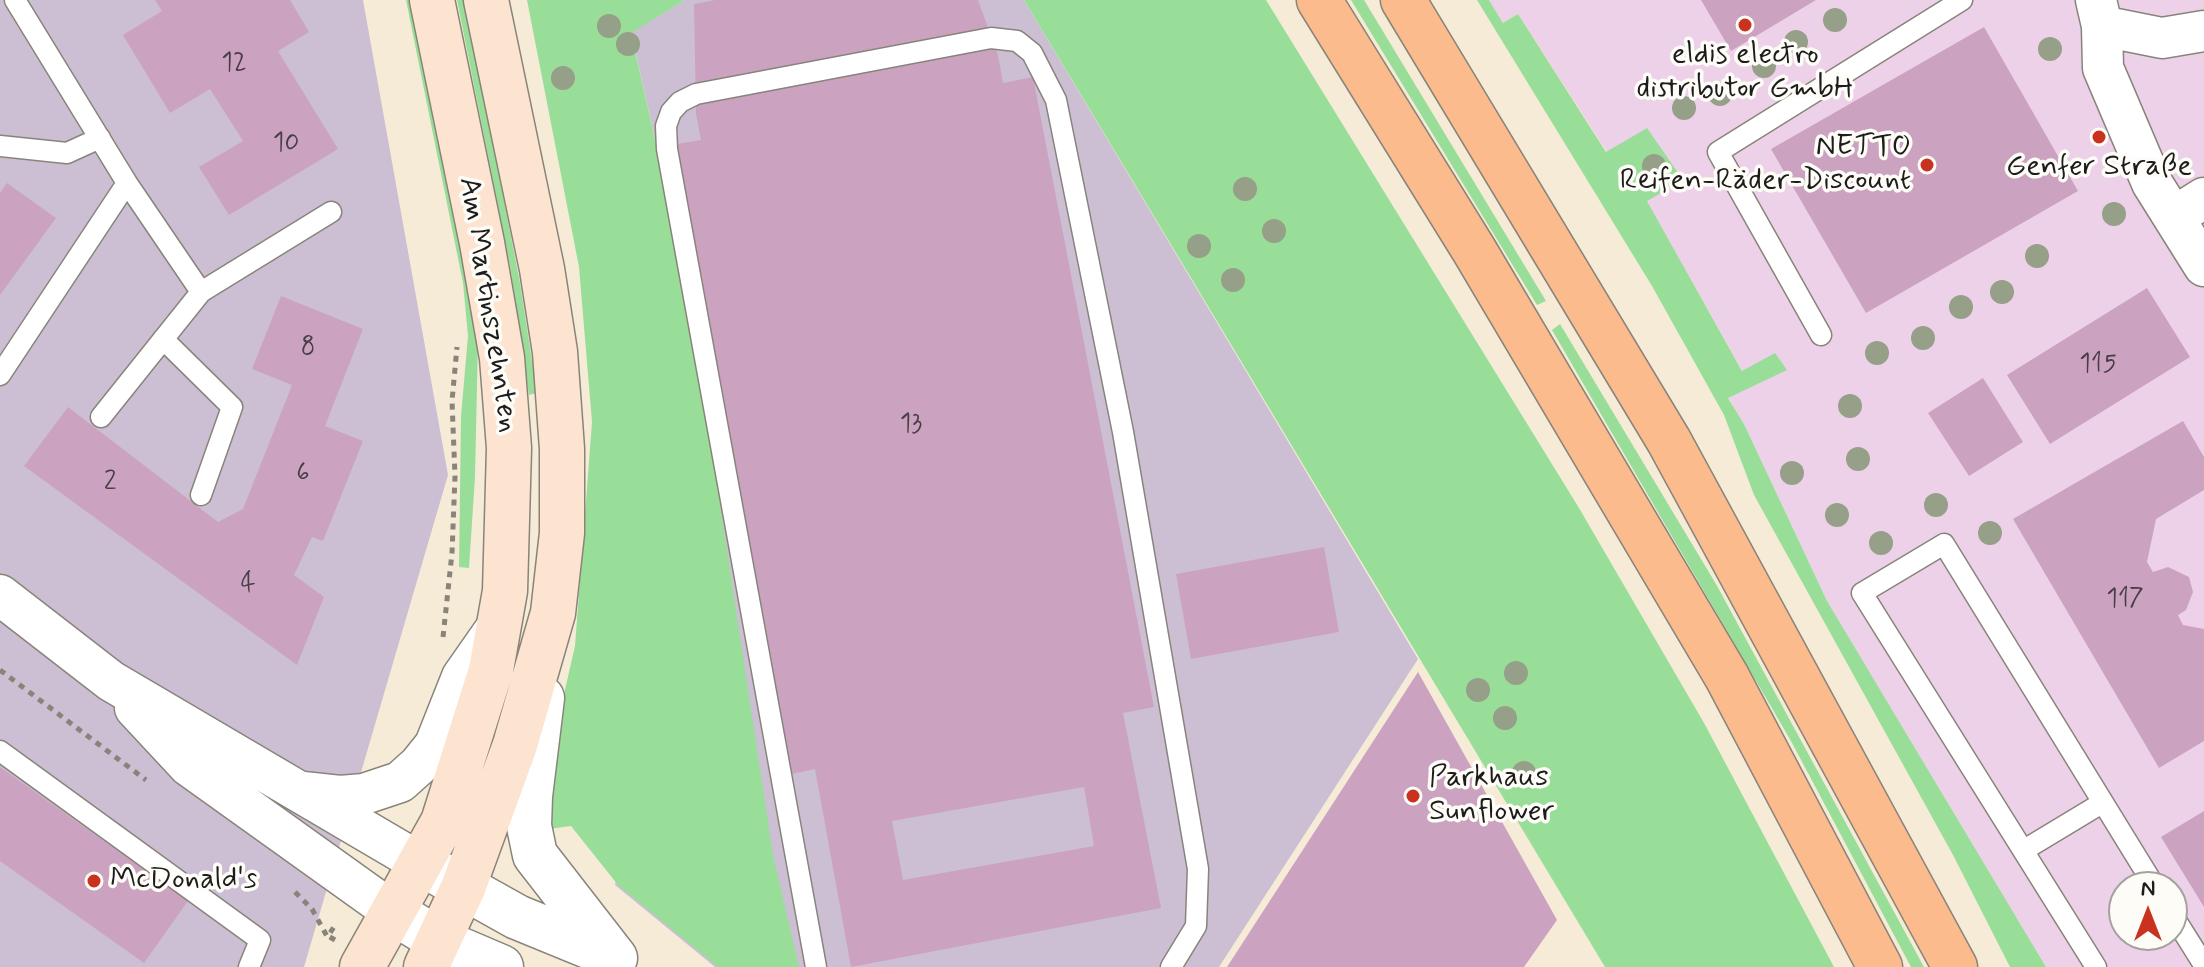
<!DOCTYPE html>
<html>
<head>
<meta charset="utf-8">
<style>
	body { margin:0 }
	#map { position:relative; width:2204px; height:967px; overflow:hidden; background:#f6ebd7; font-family:Mynerve,sans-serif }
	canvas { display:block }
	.north { position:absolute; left:2108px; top:871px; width:80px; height:80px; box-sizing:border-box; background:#fdfcf7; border:2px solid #a3a29f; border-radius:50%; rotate:0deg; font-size:22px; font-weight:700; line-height:32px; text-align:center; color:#1c1c1c }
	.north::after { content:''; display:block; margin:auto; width:28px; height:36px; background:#c8321e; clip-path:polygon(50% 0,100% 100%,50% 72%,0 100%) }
</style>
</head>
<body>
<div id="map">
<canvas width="2204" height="967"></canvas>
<div class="north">N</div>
</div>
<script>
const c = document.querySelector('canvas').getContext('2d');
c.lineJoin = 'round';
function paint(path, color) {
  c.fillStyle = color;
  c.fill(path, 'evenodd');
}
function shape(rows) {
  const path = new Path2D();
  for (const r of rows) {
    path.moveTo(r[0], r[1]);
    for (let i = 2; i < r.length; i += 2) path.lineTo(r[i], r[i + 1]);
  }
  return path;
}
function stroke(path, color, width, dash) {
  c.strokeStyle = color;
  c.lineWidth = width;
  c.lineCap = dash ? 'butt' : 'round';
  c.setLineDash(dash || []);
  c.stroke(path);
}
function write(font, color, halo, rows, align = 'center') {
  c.font = font + ' Mynerve,sans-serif';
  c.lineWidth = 7;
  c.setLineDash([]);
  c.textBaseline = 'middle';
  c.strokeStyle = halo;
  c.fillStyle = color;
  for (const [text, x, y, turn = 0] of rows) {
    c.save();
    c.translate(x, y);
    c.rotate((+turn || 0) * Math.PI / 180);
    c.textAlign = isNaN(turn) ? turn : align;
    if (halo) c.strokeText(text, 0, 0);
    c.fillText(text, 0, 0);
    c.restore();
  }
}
const built = shape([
	[1489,0,2204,0,2204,967,2046,967,1827,601,1744,424,1728,397,1786,369,1743,372,1646,200,1683,180,1607,152,1518,14,1503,23],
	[2124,887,2172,887,2172,935,2124,935]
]);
const industrial = shape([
	[0,0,363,0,448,475,304,967,0,967],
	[685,0,1024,0,1418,659,1219,967,715,967,615,885,684,607,692,304,631,32]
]);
const green = shape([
	[406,0,413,0,417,15,478,339,475,477,469,568,459,567,461,416,468,336,463,283],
	[457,0,465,0,520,283,537,393,529,395,510,266],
	[527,0,685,0,631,33,685,272,773,855,799,967,718,967,618,885,571,826,549,829,545,777,575,646,592,422,579,267],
	[1024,0,1266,0,1579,508,1704,723,1834,967,1605,967],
	[1351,0,1364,0,1546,301,1537,305],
	[1477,0,1489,0,1503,23,1518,14,1606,152,1647,128,1683,180,1647,201,1742,371,1775,353,1787,370,1728,398,1744,424,1827,601,2046,967,2010,967,1953,855,1754,495,1724,415,1652,286],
	[1560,324,1716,584,1924,967,1911,967,1791,741,1552,330]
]);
const building = shape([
	[155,0,290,0,309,32,278,51,338,149,229,215,199,167,243,141,210,89,170,113,123,35,162,11],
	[715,0,978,0,998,55,1003,83,1033,77,1154,707,1123,713,1161,908,851,967,815,769,792,774,677,144,701,140,696,114,694,4],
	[1084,787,1094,846,903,880,892,821],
	[1701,0,1816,0,1731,51],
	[1984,27,2078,191,1866,313,1771,149],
	[7,183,56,218,0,295,0,193],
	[2147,288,2190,357,2050,444,2007,375],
	[281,296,363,329,325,426,363,441,323,541,312,537,294,575,324,597,297,665,24,466,68,407,218,522,243,509,292,385,252,369],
	[1983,378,2023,442,1969,476,1928,413],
	[2183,421,2204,457,2204,490,2156,519,2147,562,2153,572,2168,567,2189,577,2193,592,2186,610,2178,615,2183,625,2204,629,2204,741,2159,768,2013,519],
	[1324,547,1339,632,1191,659,1176,574],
	[1418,672,1557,920,1524,967,1227,967],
	[0,767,188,901,144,963,0,861],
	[2204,811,2204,907,2161,837]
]);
const path = shape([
	[443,637,452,553,455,476,452,401,457,347],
	[0,670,146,780],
	[295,892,312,909,328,938],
	[335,940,328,936,336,924]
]);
const service = shape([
	[15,0,127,183,201,292,101,417],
	[0,146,67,153,100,138],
	[201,292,331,212],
	[1821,335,1718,152,1962,0],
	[163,339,232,407,201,495],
	[0,375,127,183],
	[0,751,260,940,249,967],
	[2024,850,2102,803],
	[2172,914,2204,965],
	[816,967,667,149,666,126,671,112,680,102,696,94,991,38,1017,41,1032,53,1056,100,1123,432,1198,869,1196,926,1171,967],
	[2096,967,1862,593,1944,544,2155,887]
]);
const minor = shape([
	[2096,0,2102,26,2103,68,2152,183,2204,266],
	[2102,26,2162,38,2204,31],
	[2174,217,2204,198],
	[0,595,111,681,422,864],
	[135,708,189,766,393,912],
	[303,792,340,796,364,794,400,782,419,765,435,745,462,677,499,624]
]);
const tertiary = shape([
	[542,698,530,796,529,826,535,855,615,958],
	[422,864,517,917,610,955],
	[393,912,440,941,501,967]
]);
const secondary = shape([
	[362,967,443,822,491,670,505,591,509,448,502,358,482,243,432,0],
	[426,967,463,888,515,745,553,613,562,533,562,449,555,352,542,269,486,0]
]);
const motorway = shape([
	[1319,0,1474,250,1727,677,1880,967],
	[1403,0,1669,441,1955,967]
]);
const trees = [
	[1835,20],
	[609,26],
	[1796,42],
	[628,44],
	[2050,49],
	[1764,66],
	[563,78],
	[1720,94],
	[1684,108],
	[1654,166],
	[1245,189],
	[2114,214],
	[1274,231],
	[1199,246],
	[2037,256],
	[1233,280],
	[2002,292],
	[1961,307],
	[1923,338],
	[1877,353],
	[1850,406],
	[1858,459],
	[1792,473],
	[1936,505],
	[1837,515],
	[1990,533],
	[1881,543],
	[1516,673],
	[1478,690],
	[1505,718],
	[1524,773]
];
const markers = [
	[1745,25,8,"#c8321e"],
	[2099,137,8,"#c8321e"],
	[1927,165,8,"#c8321e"],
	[1413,796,8,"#c8321e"],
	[94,881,8,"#c8321e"]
];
const numberNames = [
	["12",234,65],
	["10",286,145],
	["8",308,349],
	["115",2098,366],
	["13",911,426],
	["6",303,475],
	["2",110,484],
	["4",248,586],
	["117",2125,601]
];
const poiNames = [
	["eldis electro",1745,56],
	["distributor GmbH",1745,90],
	["NETTO",1911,148,"right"],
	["Reifen-Räder-Discount",1911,182,"right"],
	["Genfer Straße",2099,168],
	["Parkhaus",1429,779,"left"],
	["Sunflower",1429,813,"left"],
	["McDonald's",110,881,"left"]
];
const streetNames = [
	["Am Martinszehnten",487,305,81]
];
paint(built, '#edd1e9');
paint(industrial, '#ccbfd4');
paint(green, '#98de98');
paint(building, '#cba3c1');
stroke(service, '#89847a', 23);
stroke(minor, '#89847a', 43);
stroke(tertiary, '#89847a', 47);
stroke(secondary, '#89847a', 47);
stroke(motorway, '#89847a', 47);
stroke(path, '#89847a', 5, [6, 6]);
stroke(service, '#fff', 20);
stroke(minor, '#fff', 40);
stroke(tertiary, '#fff', 44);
stroke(secondary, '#fde4d1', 44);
stroke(motorway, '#fbbb8d', 44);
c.fillStyle = '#969f88';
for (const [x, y] of trees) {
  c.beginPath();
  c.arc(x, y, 12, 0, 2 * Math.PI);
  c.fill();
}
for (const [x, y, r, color] of markers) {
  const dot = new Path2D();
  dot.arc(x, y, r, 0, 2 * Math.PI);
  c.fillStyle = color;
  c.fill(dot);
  stroke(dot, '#fdfcf7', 3);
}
write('26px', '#483e45', null, numberNames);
write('30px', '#1c1c1c', '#fdfcf7', poiNames);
write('30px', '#1c1c1c', '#fdfcf7', streetNames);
</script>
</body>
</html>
